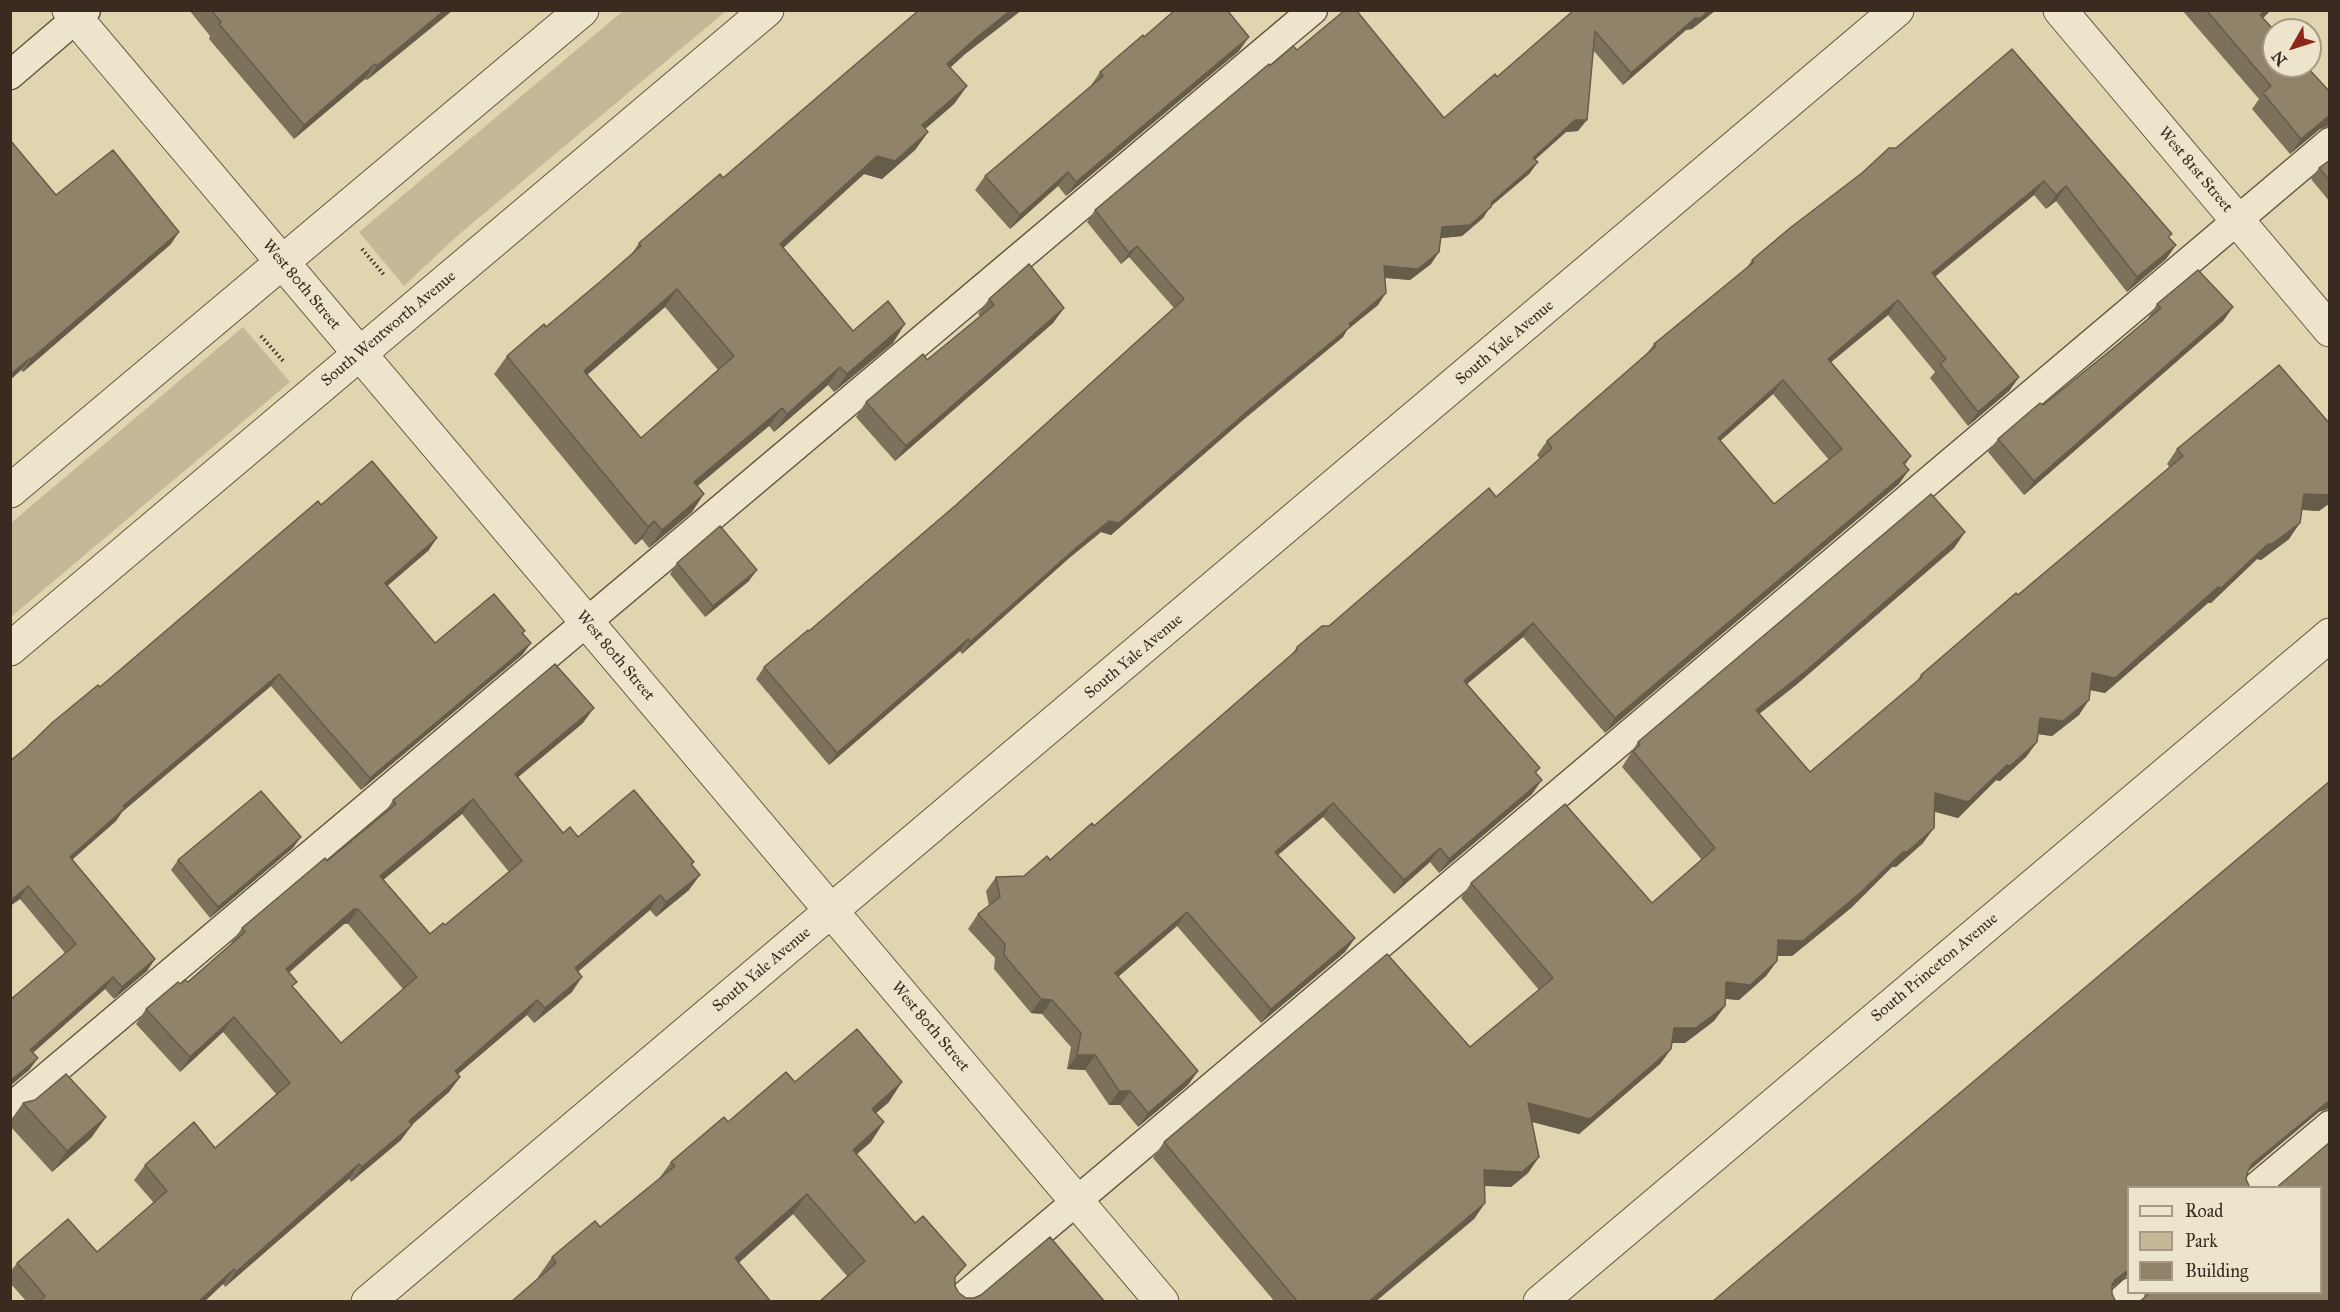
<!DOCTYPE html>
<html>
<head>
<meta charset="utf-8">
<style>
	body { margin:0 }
	#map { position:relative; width:2340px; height:1312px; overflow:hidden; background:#e1d5af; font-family:"IM FELL Great Primer",serif }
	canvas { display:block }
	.frame { position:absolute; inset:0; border:12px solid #392b1f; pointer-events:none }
	.legend { position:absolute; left:2127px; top:1186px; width:195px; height:108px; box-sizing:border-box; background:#ece4cb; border:2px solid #a49a86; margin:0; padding:8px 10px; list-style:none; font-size:18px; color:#392b1f }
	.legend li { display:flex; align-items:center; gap:12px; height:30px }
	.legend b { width:30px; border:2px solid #a49a86 }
	.north { position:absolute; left:2262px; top:18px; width:60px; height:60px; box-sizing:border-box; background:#ece4cb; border:2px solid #a49a86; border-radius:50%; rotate:231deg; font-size:16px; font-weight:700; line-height:24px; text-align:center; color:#392b1f }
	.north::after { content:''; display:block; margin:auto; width:21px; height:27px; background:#8f2418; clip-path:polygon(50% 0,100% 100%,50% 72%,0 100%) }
</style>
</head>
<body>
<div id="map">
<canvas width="2340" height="1312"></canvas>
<div class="frame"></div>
<ul class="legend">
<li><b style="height:8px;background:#ece4cb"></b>Road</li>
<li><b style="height:16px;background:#c4b897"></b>Park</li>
<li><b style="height:16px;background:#90836a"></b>Building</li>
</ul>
<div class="north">N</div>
</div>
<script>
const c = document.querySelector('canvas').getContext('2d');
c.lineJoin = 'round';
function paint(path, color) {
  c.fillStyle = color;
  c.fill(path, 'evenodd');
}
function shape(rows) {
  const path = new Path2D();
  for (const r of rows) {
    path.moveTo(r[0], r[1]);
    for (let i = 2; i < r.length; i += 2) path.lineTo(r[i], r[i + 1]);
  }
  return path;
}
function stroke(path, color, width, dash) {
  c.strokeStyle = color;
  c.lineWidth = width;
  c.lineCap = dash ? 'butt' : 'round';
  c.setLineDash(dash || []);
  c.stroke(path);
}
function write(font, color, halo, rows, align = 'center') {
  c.font = font + ' "IM FELL Great Primer",serif';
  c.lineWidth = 6;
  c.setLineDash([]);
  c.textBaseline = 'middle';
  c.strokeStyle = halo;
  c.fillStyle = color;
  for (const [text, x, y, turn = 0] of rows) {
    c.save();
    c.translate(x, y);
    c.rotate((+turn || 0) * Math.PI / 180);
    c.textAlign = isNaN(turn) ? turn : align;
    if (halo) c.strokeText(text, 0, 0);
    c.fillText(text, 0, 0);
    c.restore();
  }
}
const green = shape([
	[623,11,726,11,456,237,404,286,359,232],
	[243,327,290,382,11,617,11,523]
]);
const path = shape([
	[362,249,385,276],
	[261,336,284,362]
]);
const service = shape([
	[10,75,86,10],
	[10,1108,1313,10],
	[2255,1188,2330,1125],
	[957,1302,2330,142],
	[2120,1302,2131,1292]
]);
const minor = shape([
	[69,10,1162,1302],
	[2060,10,2330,330],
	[10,491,582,10],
	[10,649,767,10],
	[368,1302,1897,10],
	[1540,1302,2330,635]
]);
const wall = shape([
	[189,10,453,10,367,80,365,79,294,139,209,39,210,36],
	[1574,10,1716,10,1692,29,1686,30,1623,85,1593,50,1578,131,1566,132,1535,160,1538,162,1529,174,1490,207,1483,218,1462,236,1441,238,1431,264,1410,280,1385,278,1378,305,1347,330,1343,337,1243,420,1111,535,1101,532,1068,559,962,654,960,651,829,765,756,679,764,667,809,631,956,505,1174,308,1129,257,1121,264,1087,222,1095,210,1270,66,1297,50,1444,118,1497,77],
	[2182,10,2271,10,2263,18,2330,92,2330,126,2328,126,2320,129,2290,154,2252,109,2259,99],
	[1144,37,1239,51,1066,196,1058,186,1010,229,975,190,985,176,1090,87,1100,72],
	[2012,49,2176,245,2166,259,2127,292,2056,201,2046,209,2034,195,1935,277,2019,377,2009,391,1968,426,1930,378,1935,372,1888,315,1831,362,1911,456,1905,465,1899,484,1605,733,1523,637,1467,684,1540,768,1536,773,1532,794,1439,873,1430,862,1394,894,1323,817,1278,855,1355,938,1345,952,1261,1023,1177,926,1118,977,1198,1071,1188,1085,1138,1127,1120,1105,1109,1105,1085,1070,1067,1069,1071,1047,1042,1014,1031,1013,994,969,995,958,968,929,978,914,989,906,986,891,996,877,1024,876,1050,860,1094,826,1292,654,1297,647,1329,626,1496,497,1540,459,1537,455,1547,441,1645,356,1654,344,1746,269,1752,260,1896,148],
	[1773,394,1829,460,1774,504,1720,441],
	[964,55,950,68,967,86,954,104,925,129,928,132,915,150,882,179,864,174,783,247,853,331,893,343,834,392,828,385,774,432,769,426,697,486,692,512,649,548,642,539,635,545,494,374,507,356,546,327,601,281,631,255,639,243,723,178],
	[665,307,718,370,641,438,587,375],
	[10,140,56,195,171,244,23,372,21,370,10,380],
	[2330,160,2330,202,2311,179,2319,168],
	[989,299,1064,308,1053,323,895,461,856,417,866,402,927,360,980,316,978,314],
	[2157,304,2233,307,2223,321,2024,495,1988,452,1998,439,2043,405,2116,346,2148,319,2148,318],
	[2330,424,2330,503,2319,511,2302,510,2289,539,2261,560,2257,559,2211,603,2208,603,2105,693,2090,690,2079,715,2052,736,2038,734,2037,742,2026,757,2000,781,1996,780,1958,818,1934,811,1923,843,1896,867,1892,867,1851,908,1792,956,1777,956,1777,961,1766,976,1739,1000,1726,999,1725,1006,1714,1021,1685,1043,1672,1043,1671,1049,1660,1064,1579,1134,1532,1122,1539,1157,1528,1173,1511,1187,1484,1186,1485,1203,1474,1219,1375,1302,1275,1302,1153,1158,1164,1142,1470,1047,1539,990,1461,898,1471,883,1652,903,1702,860,1622,767,1638,742,1965,532,1954,548,1796,685,1759,714,1810,772,1915,684,1921,675,2170,468,2167,464,2177,449],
	[321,505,429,550,387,586,435,643,525,631,523,634,531,643,522,655,361,790,271,686,122,812,116,821,72,860,155,959,147,971,114,999,105,989,33,1053,38,1058,29,1070,10,1086,65,953,20,899,10,906,10,761],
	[677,563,749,581,705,617,670,574],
	[583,723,518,777,563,833,694,862,692,865,689,890,656,917,650,910,578,972,572,992,534,1023,527,1015,458,1074,460,1077,449,1092,412,1125,401,1140,351,1182,349,1179,225,1287,223,1284,204,1302,27,1302,10,1283,10,1272,17,1263,97,1252,154,1203,134,1180,145,1165,215,1148,276,1094,223,1032,180,1072,136,1024,146,1009,180,984,188,982,232,944,231,943,242,928,327,861,384,814,393,800],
	[462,814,509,872,445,925,430,934,383,880],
	[344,924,348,924,403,989,341,1043,293,988,289,973],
	[293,848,210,918,171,870,178,860],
	[795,1082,889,1102,876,1113,871,1142,856,1154,955,1280,955,1286,959,1293,966,1298,1105,1302,819,1302,847,1276,793,1214,739,1262,539,1278,538,1277,552,1257,600,1227,658,1180,671,1162,728,1122],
	[23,1103,106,1117,91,1138,52,1172,10,1126,10,1121]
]);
const shadedWall = shape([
	[445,10,453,10,367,80,377,66],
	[1011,10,1022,10,964,55,934,82,947,64,977,37],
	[1709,10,1716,10,1692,29,1686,30,1623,85,1631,73,1695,18],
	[2266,10,2271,10,2250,31,2260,15],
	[1249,37,1239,51,1066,196,1076,182],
	[375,64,365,79,294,139,304,125],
	[967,86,954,104,909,143,922,125],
	[2330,115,2330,126,2328,126,2320,129,2290,154,2301,139],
	[1575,120,1587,120,1578,131,1566,132,1524,169,1533,158],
	[928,132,915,150,882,179,864,174,768,262,780,244,877,156],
	[1538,162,1529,174,1490,207,1483,218,1462,236,1433,239,1442,227,1492,202],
	[1068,172,1058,186,1010,229,1020,215],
	[2044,181,2034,195,1922,287,1932,273],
	[2066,186,2056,201,2046,209,2056,195],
	[179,232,171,244,23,372,31,359],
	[2176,245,2166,259,2127,292,2137,277],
	[1137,246,1129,257,1121,264,1129,253],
	[1439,252,1431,264,1410,280,1376,277,1384,266],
	[677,289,665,307,571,389,584,371],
	[1386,293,1378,305,1347,330,1343,337,1243,420,1111,535,1101,532,1068,559,962,654,970,642,1077,547,1251,408],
	[1898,300,1888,315,1818,373,1828,359],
	[2233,307,2223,321,2024,495,2034,481],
	[1064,308,1053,323,895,461,906,446],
	[905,324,893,343,834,392,847,374],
	[30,358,21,370,10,380,10,375],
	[840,367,828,385,774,432,787,414],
	[2019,377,2009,391,1968,426,1978,412],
	[1783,380,1773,394,1708,452,1718,438],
	[782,408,769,426,681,500,694,482],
	[1909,470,1899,484,1605,733,1615,718],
	[704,494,692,512,649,548,662,530],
	[2304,494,2330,495,2330,503,2319,511,2293,509],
	[654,521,642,539,635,545,648,527],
	[2300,523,2289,539,2261,560,2257,559,2211,603,2208,603,2105,693,2081,688,2092,673,2268,544],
	[1965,532,1954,548,1796,685,1745,725,1756,710],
	[437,538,429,550,377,595,385,583],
	[757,570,749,581,705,617,713,606],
	[1533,623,1523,637,1454,695,1464,681],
	[968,639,960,651,829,765,837,753],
	[531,643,522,655,361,790,370,778],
	[279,674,271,686,122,812,116,821,61,869,70,857,123,806],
	[2089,700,2079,715,2052,736,2029,733,2040,718],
	[594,708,583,723,504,789,515,774],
	[2037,742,2026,757,2000,781,1996,780,1958,818,1924,809,1935,793,2007,765],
	[1542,780,1532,794,1439,873,1449,859],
	[473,799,462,814,370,891,380,876],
	[1333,803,1323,817,1265,866,1275,852],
	[1934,828,1923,843,1896,867,1892,867,1851,908,1792,956,1767,956,1778,940,1903,852],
	[301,837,293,848,210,918,218,907],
	[1440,848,1430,862,1394,894,1404,880],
	[700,875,689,890,656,917,666,902],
	[28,886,20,899,10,906,10,901],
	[660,895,650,910,564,983,575,968],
	[354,909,358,909,348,924,344,924,275,984,286,969],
	[1187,912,1177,926,1105,988,1115,973],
	[1355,938,1345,952,1261,1023,1271,1009],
	[155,959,147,971,114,999,122,987],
	[1777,961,1766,976,1739,1000,1716,998,1726,982],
	[113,977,105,989,22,1062,30,1050],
	[582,977,572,992,534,1023,545,1008],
	[1041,999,1052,1000,1042,1014,1031,1013],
	[537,1000,527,1015,444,1086,455,1071],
	[1725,1006,1714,1021,1685,1043,1663,1043,1674,1028],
	[234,1017,223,1032,180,1072,190,1057],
	[1671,1049,1660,1064,1579,1134,1517,1118,1528,1103],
	[1077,1055,1095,1055,1085,1070,1067,1069],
	[38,1058,29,1070,10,1086,10,1081],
	[1198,1071,1188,1085,1138,1127,1148,1113],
	[460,1077,449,1092,410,1126,412,1125,401,1140,351,1182,362,1167,409,1121],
	[902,1082,889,1102,859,1128,872,1109],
	[1119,1091,1130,1091,1120,1105,1109,1105],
	[2330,1100,2330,1109,2328,1109,2319,1112,2244,1175,2252,1164],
	[106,1117,91,1138,52,1172,67,1151],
	[884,1122,871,1142,839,1170,853,1150],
	[1539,1157,1528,1173,1511,1187,1473,1185,1484,1170],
	[359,1164,349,1179,225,1287,236,1272],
	[807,1194,793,1214,722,1278,735,1258],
	[1485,1203,1474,1219,1375,1302,1368,1302],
	[234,1269,223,1284,204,1302,198,1302],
	[2128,1270,2128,1276,2127,1276,2109,1290,2116,1279]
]);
const building = shape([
	[211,10,445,10,377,66,375,64,304,125,219,24,221,22,211,10],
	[919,10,1011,10,977,37,947,64,967,86,922,125,928,132,895,161,877,156,780,244,853,331,888,301,905,324,847,374,840,367,787,414,782,408,694,482,704,494,662,530,654,521,648,527,507,356,544,324,546,327,601,281,641,246,639,243,720,174,723,178,919,10],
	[677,289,734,356,641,438,584,371,677,289],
	[1175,10,1227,10,1249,37,1076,182,1068,172,1020,215,985,176,1103,76,1100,72,1143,35,1144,37,1175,10],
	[1345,10,1356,10,1444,118,1495,74,1497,77,1574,10,1709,10,1701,18,1695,18,1631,73,1595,31,1587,120,1575,120,1533,158,1538,162,1492,202,1491,207,1470,225,1442,227,1439,252,1418,269,1384,266,1386,293,1349,324,1351,326,1251,408,1119,523,1109,521,1077,547,970,642,968,639,837,753,764,667,808,630,809,631,956,505,1184,299,1137,246,1129,253,1095,210,1269,64,1270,66,1293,46,1297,50,1345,10],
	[2206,10,2266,10,2260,15,2274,30,2274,66,2306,66,2330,92,2330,115,2301,139,2263,93,2271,86,2206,10],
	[2012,49,2172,234,2168,237,2176,245,2137,277,2066,186,2056,195,2044,181,1932,273,2019,377,1978,412,1940,364,1946,359,1898,300,1828,359,1911,456,1903,463,1909,470,1615,718,1533,623,1464,681,1540,768,1535,772,1542,780,1449,859,1440,848,1404,880,1333,803,1275,852,1355,938,1271,1009,1187,912,1115,973,1198,1071,1148,1113,1130,1091,1119,1091,1095,1055,1077,1055,1081,1033,1052,1000,1041,999,1004,955,1005,944,978,914,1000,897,996,877,1024,876,1047,856,1050,860,1092,823,1094,826,1297,650,1297,647,1322,626,1329,626,1489,488,1496,497,1552,448,1547,441,1656,346,1654,344,1754,262,1752,260,1790,228,1862,173,1889,148,1896,148,2012,49],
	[1783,380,1842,449,1774,504,1718,438,1783,380],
	[10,140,56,195,113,150,179,232,31,359,30,358,10,375,10,140],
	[2330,160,2330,181,2319,168,2330,160],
	[1029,264,1064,308,906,446,866,402,923,354,927,360,994,305,989,299,1029,264],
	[2198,270,2233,307,2034,481,1998,439,2040,403,2043,405,2116,346,2161,308,2157,304,2198,270],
	[2279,365,2330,424,2330,495,2304,494,2300,523,2272,544,2268,544,2221,588,2218,587,2115,678,2092,673,2089,700,2063,721,2040,718,2037,742,2010,766,2007,765,1968,802,1935,793,1934,828,1907,852,1903,852,1861,892,1803,941,1778,940,1777,961,1750,985,1726,982,1725,1006,1696,1028,1674,1028,1671,1049,1590,1119,1528,1103,1539,1157,1522,1172,1484,1170,1485,1203,1368,1302,1298,1302,1164,1142,1387,954,1470,1047,1553,978,1471,883,1565,804,1652,903,1715,848,1633,751,1640,745,1638,742,1931,494,1965,532,1807,670,1756,710,1810,772,1922,677,1921,675,2016,593,2018,595,2183,456,2177,449,2279,365],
	[372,461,437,538,385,583,435,643,494,594,525,631,522,633,531,643,370,778,279,674,123,806,125,808,70,857,155,959,122,987,113,977,30,1050,38,1058,10,1081,10,1000,76,944,28,886,10,901,10,761,26,748,53,722,98,685,100,687,318,501,321,505,372,461],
	[720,526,757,570,713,606,677,563,720,526],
	[555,664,594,708,515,774,563,833,570,827,578,837,634,790,694,862,691,864,700,875,666,902,660,895,575,968,582,977,545,1008,537,1000,455,1071,460,1077,409,1121,412,1125,362,1167,359,1164,236,1272,234,1269,198,1302,39,1302,45,1296,17,1263,68,1219,97,1252,167,1191,145,1165,194,1122,215,1148,290,1083,234,1017,190,1057,146,1009,178,982,180,984,185,980,188,982,245,932,242,928,325,858,327,861,396,804,393,800,555,664],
	[473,799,522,861,445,925,443,923,430,934,380,876,473,799],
	[354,909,358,909,417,977,341,1043,292,986,297,982,286,969,354,909],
	[2330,781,2330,1100,2252,1164,2248,1171,2246,1179,2250,1188,2128,1188,2128,1270,2116,1279,2112,1285,2112,1294,2116,1302,1712,1302,2330,781],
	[261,791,301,837,218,907,178,860,261,791],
	[857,1029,902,1082,872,1109,884,1122,853,1150,915,1223,923,1216,966,1265,955,1277,955,1286,959,1293,966,1298,974,1298,981,1295,1050,1237,1105,1302,819,1302,865,1261,807,1194,735,1258,771,1302,511,1302,556,1263,552,1257,595,1221,600,1227,675,1166,671,1162,724,1117,728,1122,786,1072,795,1082,857,1029],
	[66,1074,106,1117,67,1151,23,1103,35,1100,66,1074],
	[2330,1142,2330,1302,2139,1302,2150,1293,2320,1293,2320,1188,2276,1188,2330,1142]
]);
const streetNames = [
	["West 81st Street",2195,170,50],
	["West 80th Street",301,285,50],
	["South Wentworth Avenue",389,329,-40],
	["South Yale Avenue",1505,343,-40],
	["West 80th Street",615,656,50],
	["South Yale Avenue",1134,657,-40],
	["South Princeton Avenue",1935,968,-40],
	["South Yale Avenue",762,970,-40],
	["West 80th Street",930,1027,50]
];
paint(green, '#c4b897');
stroke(service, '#635643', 31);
stroke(minor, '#635643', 35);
stroke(path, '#392b1f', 4, [1.5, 3]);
stroke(service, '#ece4cb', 28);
stroke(minor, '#ece4cb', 33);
paint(wall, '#7c715b');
paint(shadedWall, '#655c4a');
paint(building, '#90836a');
stroke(building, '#655c4a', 1.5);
write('16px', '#392b1f', '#ece4cb', streetNames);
</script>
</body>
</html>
